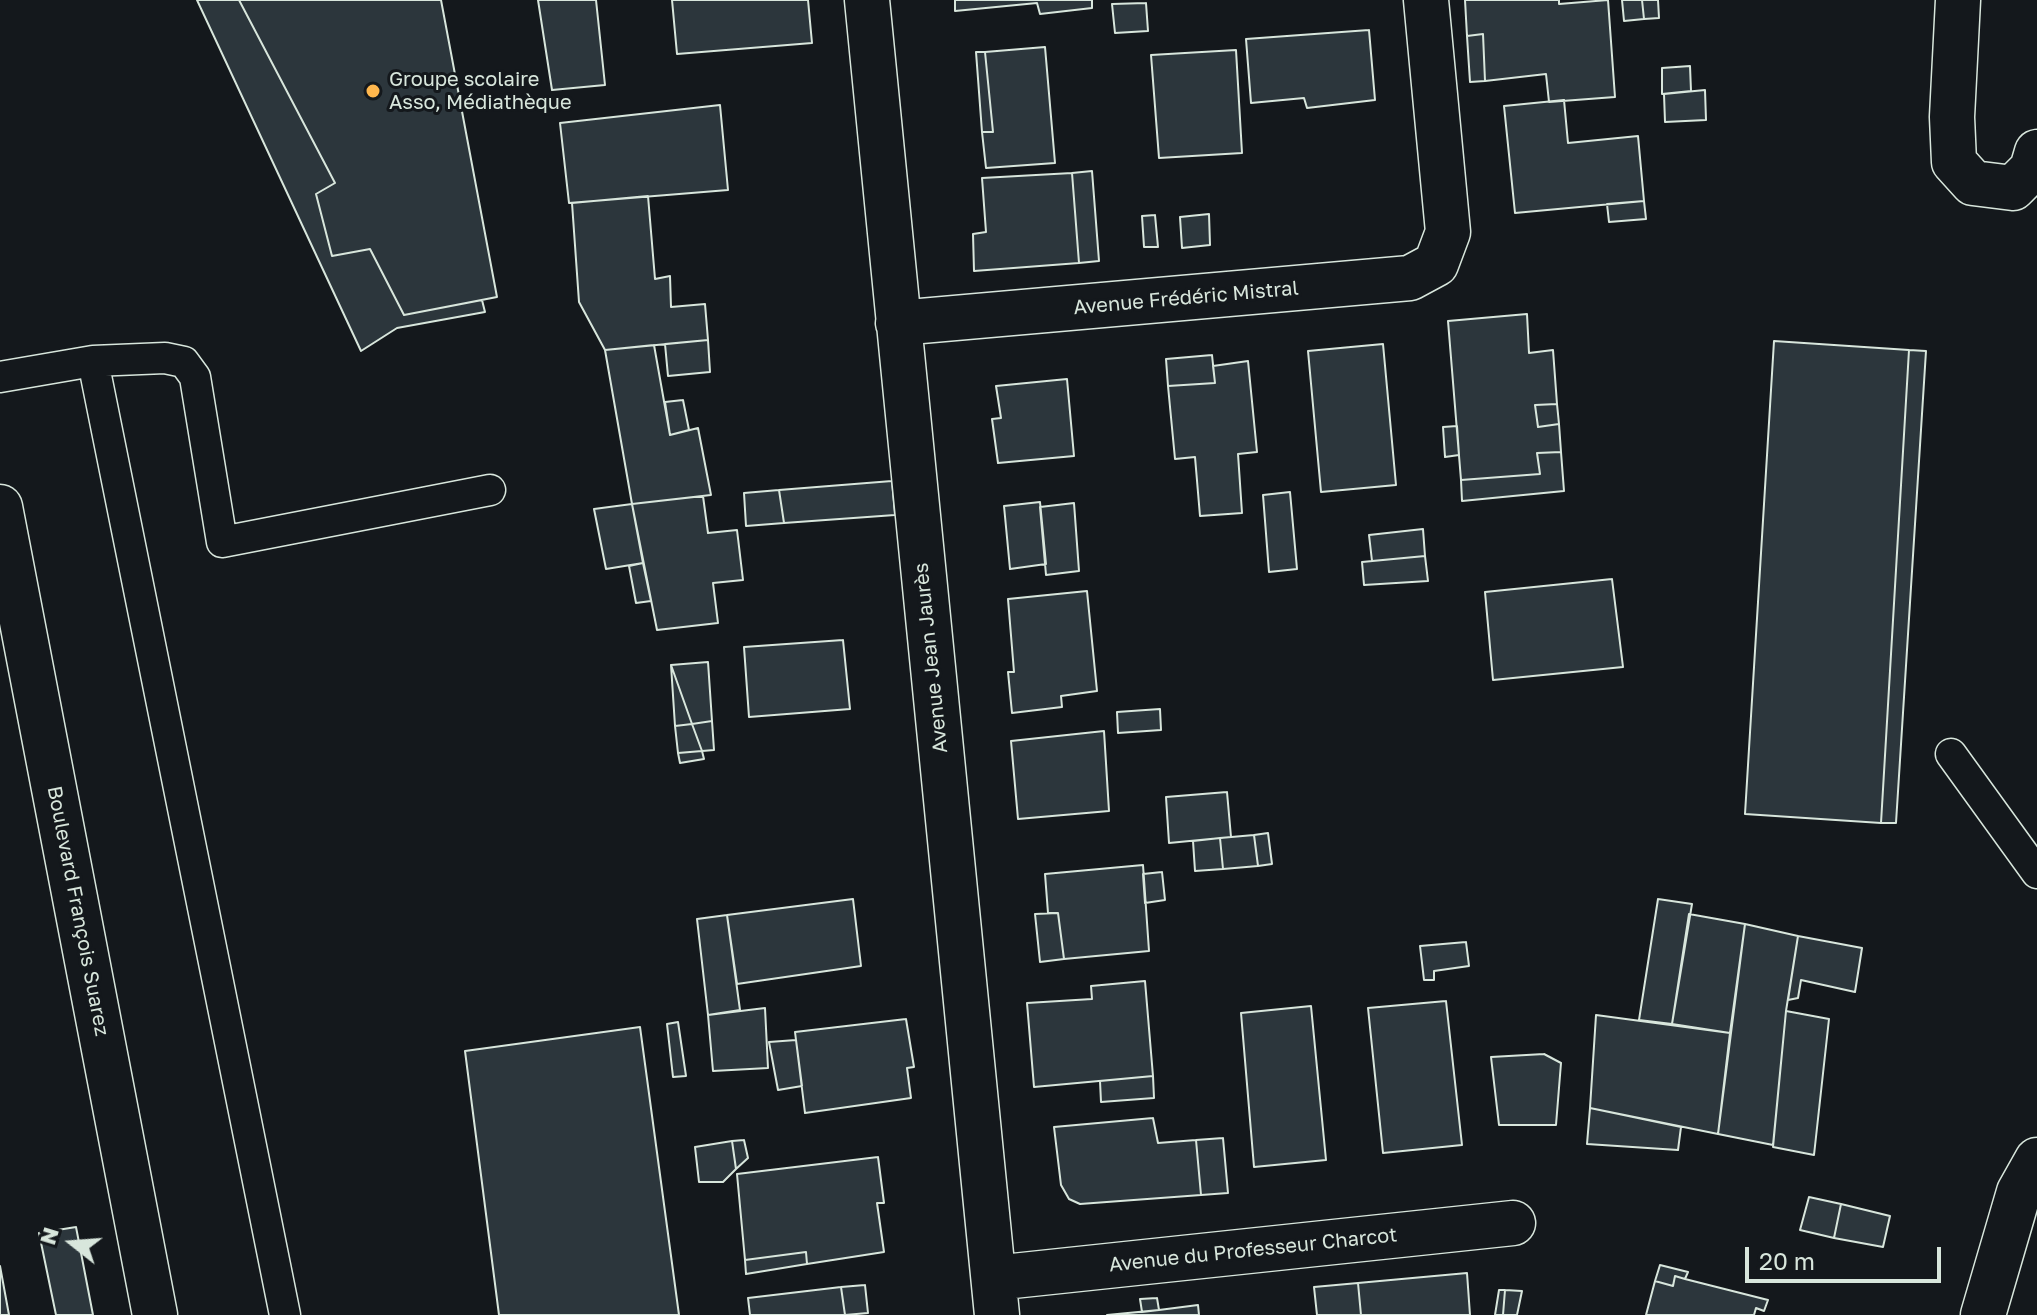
<!DOCTYPE html>
<html>
<head>
<meta charset="utf-8">
<style>
	body { margin:0 }
	#map { position:relative; width:2037px; height:1315px; overflow:hidden; background:#14181c; font-family:"Golos Text",sans-serif }
	canvas { display:block }
	.north { position:absolute; left:32px; top:1203px; width:80px; height:80px; -webkit-text-stroke:6px #14181c; paint-order:stroke; rotate:287deg; font-size:22px; font-weight:700; line-height:32px; text-align:center; color:#d8e6dc }
	.north::after { content:''; display:block; margin:auto; width:28px; height:36px; background:#d8e6dc; clip-path:polygon(50% 0,100% 100%,50% 72%,0 100%) }
	.scale { position:absolute; left:1745px; top:1247px; width:196px; height:36px; box-sizing:border-box; border:4px solid #d8e6dc; border-top:0; padding-left:10px; font-size:24px; line-height:28px; white-space:nowrap; color:#d8e6dc; -webkit-text-stroke:6px #14181c; paint-order:stroke }
</style>
</head>
<body>
<div id="map">
<canvas width="2037" height="1315"></canvas>
<div class="north">N</div>
<div class="scale">20 m</div>
</div>
<script>
const c = document.querySelector('canvas').getContext('2d');
c.lineJoin = 'round';
function paint(path, color) {
  c.fillStyle = color;
  c.fill(path, 'evenodd');
}
function shape(rows) {
  const path = new Path2D();
  for (const r of rows) {
    path.moveTo(r[0], r[1]);
    for (let i = 2; i < r.length; i += 2) path.lineTo(r[i], r[i + 1]);
  }
  return path;
}
function stroke(path, color, width, dash) {
  c.strokeStyle = color;
  c.lineWidth = width;
  c.lineCap = dash ? 'butt' : 'round';
  c.setLineDash(dash || []);
  c.stroke(path);
}
function write(font, color, halo, rows, align = 'center') {
  c.font = font + ' "Golos Text",sans-serif';
  c.lineWidth = 6;
  c.setLineDash([]);
  c.textBaseline = 'middle';
  c.strokeStyle = halo;
  c.fillStyle = color;
  for (const [text, x, y, turn = 0] of rows) {
    c.save();
    c.translate(x, y);
    c.rotate((+turn || 0) * Math.PI / 180);
    c.textAlign = isNaN(turn) ? turn : align;
    if (halo) c.strokeText(text, 0, 0);
    c.fillText(text, 0, 0);
    c.restore();
  }
}
const building = shape([
	[197,0,239,0,335,183,316,194,332,256,370,249,404,315,482,300,485,312,397,328,361,351,197,0],
	[239,0,441,0,497,297,404,315,370,249,332,256,316,194,335,183,239,0],
	[538,0,596,0,605,85,552,90,538,0],
	[672,0,808,0,812,43,677,54,672,0],
	[955,0,1092,0,1092,8,1040,14,1037,3,955,11,955,0],
	[1465,0,1559,0,1559,4,1608,0,1615,97,1549,102,1546,74,1485,81,1483,34,1467,36,1465,0],
	[1622,0,1642,0,1644,19,1624,21,1622,0],
	[1642,0,1658,0,1659,18,1644,19,1642,0],
	[1146,3,1148,31,1115,33,1112,4,1146,3],
	[1369,30,1375,100,1307,108,1304,98,1251,103,1246,39,1369,30],
	[1483,34,1485,81,1470,82,1467,36,1483,34],
	[1045,47,1055,163,986,168,982,132,993,132,985,52,1045,47],
	[1236,50,1242,153,1159,158,1151,55,1236,50],
	[976,52,985,52,993,132,982,132,976,52],
	[1690,66,1691,91,1662,94,1662,68,1690,66],
	[1705,90,1706,120,1665,122,1664,94,1705,90],
	[1564,100,1568,143,1638,136,1644,201,1515,213,1504,106,1564,100],
	[720,105,728,190,569,203,560,123,720,105],
	[1092,171,1099,261,1079,263,1072,173,1092,171],
	[1072,173,1079,263,974,271,973,234,986,232,982,178,1072,173],
	[648,196,655,279,670,276,671,307,705,304,708,340,605,350,579,302,572,203,648,196],
	[1644,201,1646,219,1609,222,1607,204,1644,201],
	[1209,214,1210,245,1182,248,1180,217,1209,214],
	[1155,215,1158,247,1144,247,1142,216,1155,215],
	[1527,314,1529,353,1553,350,1557,404,1535,405,1538,427,1559,424,1561,452,1537,453,1540,474,1461,480,1448,321,1527,314],
	[708,340,710,372,668,376,665,344,708,340],
	[1774,341,1909,350,1881,823,1745,814,1774,341],
	[1383,344,1396,485,1321,492,1308,351,1383,344],
	[654,345,670,435,698,428,711,495,632,504,605,350,654,345],
	[1909,350,1926,351,1896,823,1881,823,1909,350],
	[1212,355,1215,383,1168,386,1166,359,1212,355],
	[1248,361,1257,452,1238,454,1242,513,1200,516,1195,457,1175,459,1168,386,1215,383,1213,366,1248,361],
	[1067,379,1074,456,998,463,992,419,1001,418,996,386,1067,379],
	[683,400,689,430,670,435,665,402,683,400],
	[1557,404,1559,424,1538,427,1535,405,1557,404],
	[1457,426,1459,455,1445,457,1443,427,1457,426],
	[1561,452,1564,491,1462,501,1461,480,1540,474,1537,453,1561,452],
	[892,481,895,515,784,523,779,490,892,481],
	[779,490,784,523,746,526,744,493,779,490],
	[1290,492,1297,569,1269,572,1263,495,1290,492],
	[703,496,708,533,737,530,743,580,713,583,718,623,657,630,632,504,703,496],
	[1040,502,1046,564,1010,569,1004,506,1040,502],
	[1074,503,1079,571,1046,575,1040,507,1074,503],
	[632,504,643,563,606,569,594,509,632,504],
	[1423,529,1425,556,1372,561,1369,535,1423,529],
	[1425,556,1428,581,1364,585,1362,562,1425,556],
	[643,563,651,601,636,603,629,566,643,563],
	[1612,579,1623,667,1493,680,1485,592,1612,579],
	[1087,591,1097,691,1061,696,1062,707,1012,713,1008,672,1014,672,1008,599,1087,591],
	[843,640,850,709,749,717,744,647,843,640],
	[708,662,712,721,692,724,671,665,708,662],
	[671,665,692,724,675,726,671,665],
	[1160,709,1161,730,1118,733,1117,712,1160,709],
	[712,721,714,750,702,751,692,724,712,721],
	[692,724,702,751,678,753,675,726,692,724],
	[1104,731,1109,811,1018,819,1011,741,1104,731],
	[702,751,704,759,680,763,678,753,702,751],
	[1227,792,1231,837,1169,843,1166,797,1227,792],
	[1268,833,1272,864,1258,866,1254,835,1268,833],
	[1254,835,1258,866,1223,869,1220,838,1254,835],
	[1220,838,1223,869,1195,871,1193,841,1220,838],
	[1143,865,1149,951,1064,959,1058,913,1048,913,1045,874,1143,865],
	[1162,872,1165,900,1145,903,1143,874,1162,872],
	[853,899,861,966,737,984,727,915,853,899],
	[1658,899,1692,904,1672,1024,1639,1020,1658,899],
	[1058,913,1064,959,1040,962,1035,914,1058,913],
	[1689,914,1745,924,1730,1033,1672,1024,1689,914],
	[727,915,740,1010,708,1015,697,919,727,915],
	[1745,924,1798,936,1786,1011,1773,1145,1718,1134,1745,924],
	[1798,936,1862,948,1855,992,1801,980,1798,998,1788,1000,1798,936],
	[1466,942,1469,966,1434,971,1434,980,1424,980,1420,946,1466,942],
	[1145,981,1153,1076,1034,1087,1027,1003,1092,999,1091,986,1145,981],
	[1446,1001,1462,1145,1383,1153,1368,1008,1446,1001],
	[1311,1006,1326,1160,1254,1167,1241,1013,1311,1006],
	[765,1008,768,1068,713,1071,708,1015,765,1008],
	[1786,1011,1829,1019,1814,1155,1773,1147,1786,1011],
	[1596,1015,1730,1033,1718,1134,1590,1108,1596,1015],
	[906,1019,914,1067,907,1068,911,1098,805,1113,795,1032,906,1019],
	[678,1022,686,1076,673,1077,667,1024,678,1022],
	[640,1027,679,1315,499,1315,465,1051,640,1027],
	[796,1040,802,1086,778,1090,769,1042,796,1040],
	[1544,1054,1561,1063,1556,1125,1499,1125,1491,1057,1544,1054],
	[1153,1076,1154,1098,1101,1102,1100,1081,1153,1076],
	[1590,1108,1681,1127,1678,1150,1587,1144,1590,1108],
	[1153,1118,1158,1143,1196,1140,1201,1195,1080,1204,1069,1199,1061,1185,1054,1127,1153,1118],
	[1223,1138,1228,1193,1201,1195,1196,1140,1223,1138],
	[744,1140,748,1158,736,1169,732,1141,744,1140],
	[732,1141,736,1169,723,1182,699,1182,695,1147,732,1141],
	[878,1157,884,1203,877,1203,884,1252,807,1264,806,1252,745,1260,737,1174,878,1157],
	[1809,1197,1841,1204,1834,1238,1800,1230,1809,1197],
	[1841,1204,1890,1216,1883,1247,1834,1238,1841,1204],
	[76,1227,93,1315,56,1315,39,1233,76,1227],
	[806,1252,807,1264,746,1274,745,1260,806,1252],
	[1660,1265,1688,1272,1685,1279,1675,1276,1673,1286,1655,1281,1660,1265],
	[0,1266,9,1315,0,1315,0,1266],
	[1467,1273,1470,1315,1361,1315,1358,1283,1467,1273],
	[1675,1276,1685,1279,1768,1300,1764,1311,1756,1308,1754,1315,1646,1315,1655,1281,1673,1286,1675,1276],
	[1358,1283,1361,1315,1317,1315,1314,1287,1358,1283],
	[865,1285,868,1313,845,1315,841,1287,865,1285],
	[841,1287,845,1315,750,1315,748,1298,841,1287],
	[1499,1290,1505,1290,1503,1315,1495,1315,1499,1290],
	[1505,1290,1522,1291,1517,1315,1503,1315,1505,1290],
	[1157,1298,1159,1310,1142,1312,1140,1299,1157,1298],
	[1198,1305,1199,1315,1107,1315,1159,1310,1198,1305]
]);
const lane = shape([
	[93,361,285,1315],
	[0,377,93,361,165,358,184,362,195,377,222,542,490,490],
	[1951,754,2037,873]
]);
const street = shape([
	[867,0,997,1315],
	[1958,0,1952,117,1954,162,1973,183,2013,188,2032,169,2037,152],
	[898,323,1410,278,1436,264,1448,232,1426,0],
	[994,1278,1513,1223],
	[1983,1315,2019,1192,2037,1160]
]);
const secondary = shape([
	[0,507,155,1315]
]);
const markers = [
	[373,91,8,"#ffb74d"]
];
const poiNames = [
	["Groupe scolaire",389,80],
	["Asso, Médiathèque",389,103]
];
const streetNames = [
	["Avenue Frédéric Mistral",1186,298,-5],
	["Avenue Jean Jaurès",931,658,-96],
	["Boulevard François Suarez",78,911,79],
	["Avenue du Professeur Charcot",1253,1250,-6]
];
paint(building, '#2c363c');
stroke(building, '#d8e6dc', 2);
stroke(lane, '#d8e6dc', 33);
stroke(street, '#d8e6dc', 47);
stroke(secondary, '#d8e6dc', 47);
stroke(lane, '#14181c', 30);
stroke(street, '#14181c', 44);
stroke(secondary, '#14181c', 44);
for (const [x, y, r, color] of markers) {
  const dot = new Path2D();
  dot.arc(x, y, r, 0, 2 * Math.PI);
  c.fillStyle = color;
  c.fill(dot);
  stroke(dot, '#14181c', 3);
}
write('20px', '#d8e6dc', '#14181c', poiNames, 'left');
write('20px', '#d8e6dc', '#14181c', streetNames);
</script>
</body>
</html>
